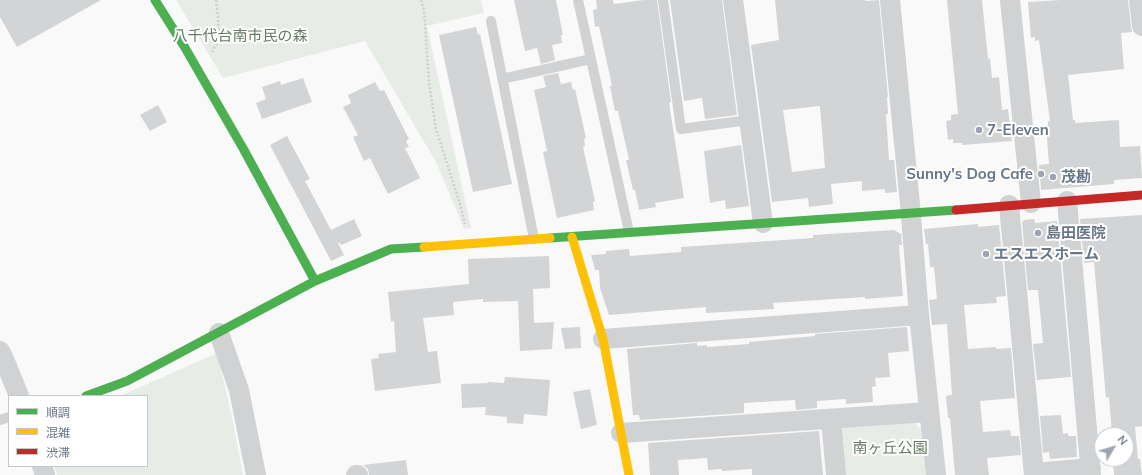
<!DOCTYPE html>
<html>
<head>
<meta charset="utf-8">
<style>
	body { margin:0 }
	#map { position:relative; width:1142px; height:475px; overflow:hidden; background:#f9f9f9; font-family:Mulish,"Noto Sans JP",sans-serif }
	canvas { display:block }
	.legend { position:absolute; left:8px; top:395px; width:140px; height:72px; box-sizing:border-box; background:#fff; border:1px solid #c3c9d0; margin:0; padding:5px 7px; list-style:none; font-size:12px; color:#697789 }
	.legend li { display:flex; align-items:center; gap:8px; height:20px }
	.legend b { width:20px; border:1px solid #c3c9d0 }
	.north { position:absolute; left:1094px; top:427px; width:40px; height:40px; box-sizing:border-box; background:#fff; border:1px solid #c3c9d0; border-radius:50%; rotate:52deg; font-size:11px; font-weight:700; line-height:16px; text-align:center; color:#697789 }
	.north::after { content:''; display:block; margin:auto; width:14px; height:18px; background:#9ba4b0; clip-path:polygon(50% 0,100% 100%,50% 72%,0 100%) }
</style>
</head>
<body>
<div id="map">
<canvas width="1142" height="475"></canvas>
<ul class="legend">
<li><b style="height:5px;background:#4caf50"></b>順調</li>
<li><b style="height:5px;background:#ffc107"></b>混雑</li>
<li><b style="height:5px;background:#c62828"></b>渋滞</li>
</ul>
<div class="north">N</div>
</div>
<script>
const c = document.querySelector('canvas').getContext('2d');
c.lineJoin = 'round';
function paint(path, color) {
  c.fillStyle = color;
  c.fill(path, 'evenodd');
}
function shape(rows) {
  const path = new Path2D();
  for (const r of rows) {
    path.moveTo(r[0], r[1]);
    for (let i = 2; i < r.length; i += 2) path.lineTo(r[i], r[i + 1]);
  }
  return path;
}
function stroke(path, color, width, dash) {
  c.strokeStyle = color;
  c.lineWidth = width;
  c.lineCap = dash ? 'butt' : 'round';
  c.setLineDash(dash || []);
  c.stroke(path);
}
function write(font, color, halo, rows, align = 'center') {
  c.font = font + ' Mulish,"Noto Sans JP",sans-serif';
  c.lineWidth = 4;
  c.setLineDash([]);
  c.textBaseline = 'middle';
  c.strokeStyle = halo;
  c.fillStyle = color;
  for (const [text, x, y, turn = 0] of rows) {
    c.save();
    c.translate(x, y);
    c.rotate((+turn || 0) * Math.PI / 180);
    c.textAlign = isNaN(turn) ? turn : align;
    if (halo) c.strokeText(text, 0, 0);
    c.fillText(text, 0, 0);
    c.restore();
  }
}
const green = shape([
	[176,0,481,0,484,13,427,26,471,228,464,229,437,164,365,41,223,78],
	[217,353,232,417,243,475,57,475,54,466,147,466,147,396,120,396],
	[912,420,921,430,926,475,844,475,840,433,845,424]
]);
const building = shape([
	[0,0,101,0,17,47,0,17],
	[514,0,556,0,563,35,561,35,562,43,552,45,555,60,541,64,537,48,525,51],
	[596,0,613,0,614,4,644,0,657,0,671,102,669,103,684,198,655,203,656,207,639,210,635,190,633,190,626,160,629,160,618,111,615,111,610,86,612,86,599,26,595,27,593,10,597,9],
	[670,0,722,0,737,115,705,119,702,98,684,101],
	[775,0,865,0,866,1,879,0,888,97,887,97,888,114,886,114,889,160,894,160,897,192,885,193,885,189,862,191,862,181,831,184,833,204,809,207,808,198,772,202,751,45,779,40],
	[820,106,825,168,792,172,783,110],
	[947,0,982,0,988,59,990,58,992,78,999,77,1002,110,1008,109,1012,141,962,145,962,143,953,143,953,139,948,140,946,121,951,120,951,115,958,114],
	[1061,0,1128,0,1131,27,1132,32,1121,33,1124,69,1068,75,1073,120,1075,120,1075,123,1119,120,1120,147,1140,146,1142,178,1114,180,1114,184,1041,190,1039,165,1049,164,1046,126,1048,126,1048,121,1050,121,1039,40,1035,41,1035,37,1031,38,1028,2],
	[476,27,478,35,480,34,512,184,473,192,439,35],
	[558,73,561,84,571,82,573,90,575,89,586,138,584,139,585,146,583,147,595,201,593,202,594,210,557,218,543,152,547,151,534,90,546,87,543,76],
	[303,78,312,102,262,119,256,103,266,99,262,87,280,81,281,85],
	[375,82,380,91,384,90,409,139,406,141,409,147,405,148,420,178,388,194,370,158,364,161,353,137,358,135,343,107,351,103,348,95],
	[158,105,167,122,150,131,140,115],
	[287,136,310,179,305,181,331,230,354,219,362,236,341,245,339,242,338,243,344,255,331,261,270,145],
	[741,145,749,206,726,209,725,200,710,203,704,151],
	[1142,215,1142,426,1135,427,1138,459,1140,459,1142,475,1114,475,1113,461,1114,461,1114,459,1126,459,1126,435,1112,435,1109,397,1106,398,1094,262,1084,263,1080,219],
	[1034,219,1035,223,1057,221,1071,377,1037,380,1033,344,1043,343,1038,290,1028,290,1022,222,1024,220],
	[978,224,978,227,999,225,1006,296,996,297,997,303,964,305,968,349,996,347,996,349,1011,348,1015,398,980,401,983,432,1010,430,1011,436,1019,436,1021,455,987,458,989,475,955,475,950,418,948,418,946,396,952,395,947,324,932,325,929,300,937,299,934,267,930,267,928,244,926,244,924,229],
	[894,230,901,234,902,245,899,245,903,296,865,299,865,297,773,303,774,309,706,313,706,307,609,315,600,288,599,270,595,270,591,255,606,254,606,251,629,249,630,256,681,252,681,247,813,238,813,235],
	[549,256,550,288,533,289,534,323,554,322,552,349,520,351,518,301,483,302,483,299,453,302,454,315,423,318,428,352,437,351,441,383,375,391,371,359,379,358,378,354,396,352,394,321,391,322,388,292,469,284,468,259],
	[580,327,581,348,565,349,561,328],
	[907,327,909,351,888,353,890,377,875,378,876,386,872,387,873,402,846,404,846,399,817,401,817,408,796,410,795,400,744,403,744,413,640,420,639,415,633,415,627,349,697,343,697,346,707,345,707,347,749,344,749,342,815,336,815,334],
	[505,377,550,380,547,416,524,414,523,424,507,423,507,417,485,415,486,407,462,408,461,384,488,383,488,382,504,383],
	[590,389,597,425,581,429,573,392],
	[1061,415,1063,434,1068,433,1068,436,1076,436,1077,457,1050,459,1049,452,1043,453,1040,416],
	[819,431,823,475,752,475,752,469,751,469,722,471,722,469,708,470,707,458,678,460,679,475,650,475,648,443],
	[406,460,408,475,369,475,368,469,363,465]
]);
const path = shape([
	[421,0,424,10,429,82,436,129,460,204,465,224],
	[212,52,219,40,218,18,216,0]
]);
const lane = shape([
	[578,0,629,232],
	[663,0,681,129,749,120],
	[491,21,534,239],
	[502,79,591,59],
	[0,420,9,417]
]);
const street = shape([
	[733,0,763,223],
	[890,0,910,204,919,315,936,475],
	[1010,0,1031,203],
	[1139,0,1142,26],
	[1067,201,1091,475],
	[1009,205,1034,475],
	[219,333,239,390,256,475],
	[603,339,919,315],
	[0,351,4,359,19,396],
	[831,419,836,475],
	[621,433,929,412],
	[42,466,45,475],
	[1034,473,1091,468],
	[356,475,358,475]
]);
const fast = shape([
	[155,0,184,46,244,150,315,281],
	[550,238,956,210],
	[86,396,127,381,315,281,391,249,424,247]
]);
const slow = shape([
	[572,237,603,339,629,475],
	[424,247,550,238]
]);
const jam = shape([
	[956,210,1142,195]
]);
const markers = [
	[979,130,4,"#9ba4b0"],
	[1041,174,4,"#9ba4b0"],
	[1053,177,4,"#9ba4b0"],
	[1038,233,4,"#9ba4b0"],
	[986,254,4,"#9ba4b0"]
];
const parkNames = [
	["八千代台南市民の森",240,36],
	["南ヶ丘公園",890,448]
];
const poiNames = [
	["7-Eleven",987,130],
	["Sunny's Dog Cafe",1033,174,"right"],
	["茂勘",1061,177],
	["島田医院",1046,233],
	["エスエスホーム",994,254]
];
paint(green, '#e8ece7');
paint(building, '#d3d4d5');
stroke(path, '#cecfd0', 2.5, [2, 2]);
stroke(lane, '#d1d2d4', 10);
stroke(street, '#d1d2d4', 20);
stroke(fast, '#4caf50', 9);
stroke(slow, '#ffc107', 9);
stroke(jam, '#c62828', 9);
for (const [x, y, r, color] of markers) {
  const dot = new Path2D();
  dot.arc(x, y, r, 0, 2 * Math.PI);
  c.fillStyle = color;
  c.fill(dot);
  stroke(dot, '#fff', 1.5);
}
write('15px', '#667a64', '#fff', parkNames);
write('bold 15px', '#697789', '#fff', poiNames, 'left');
</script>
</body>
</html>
